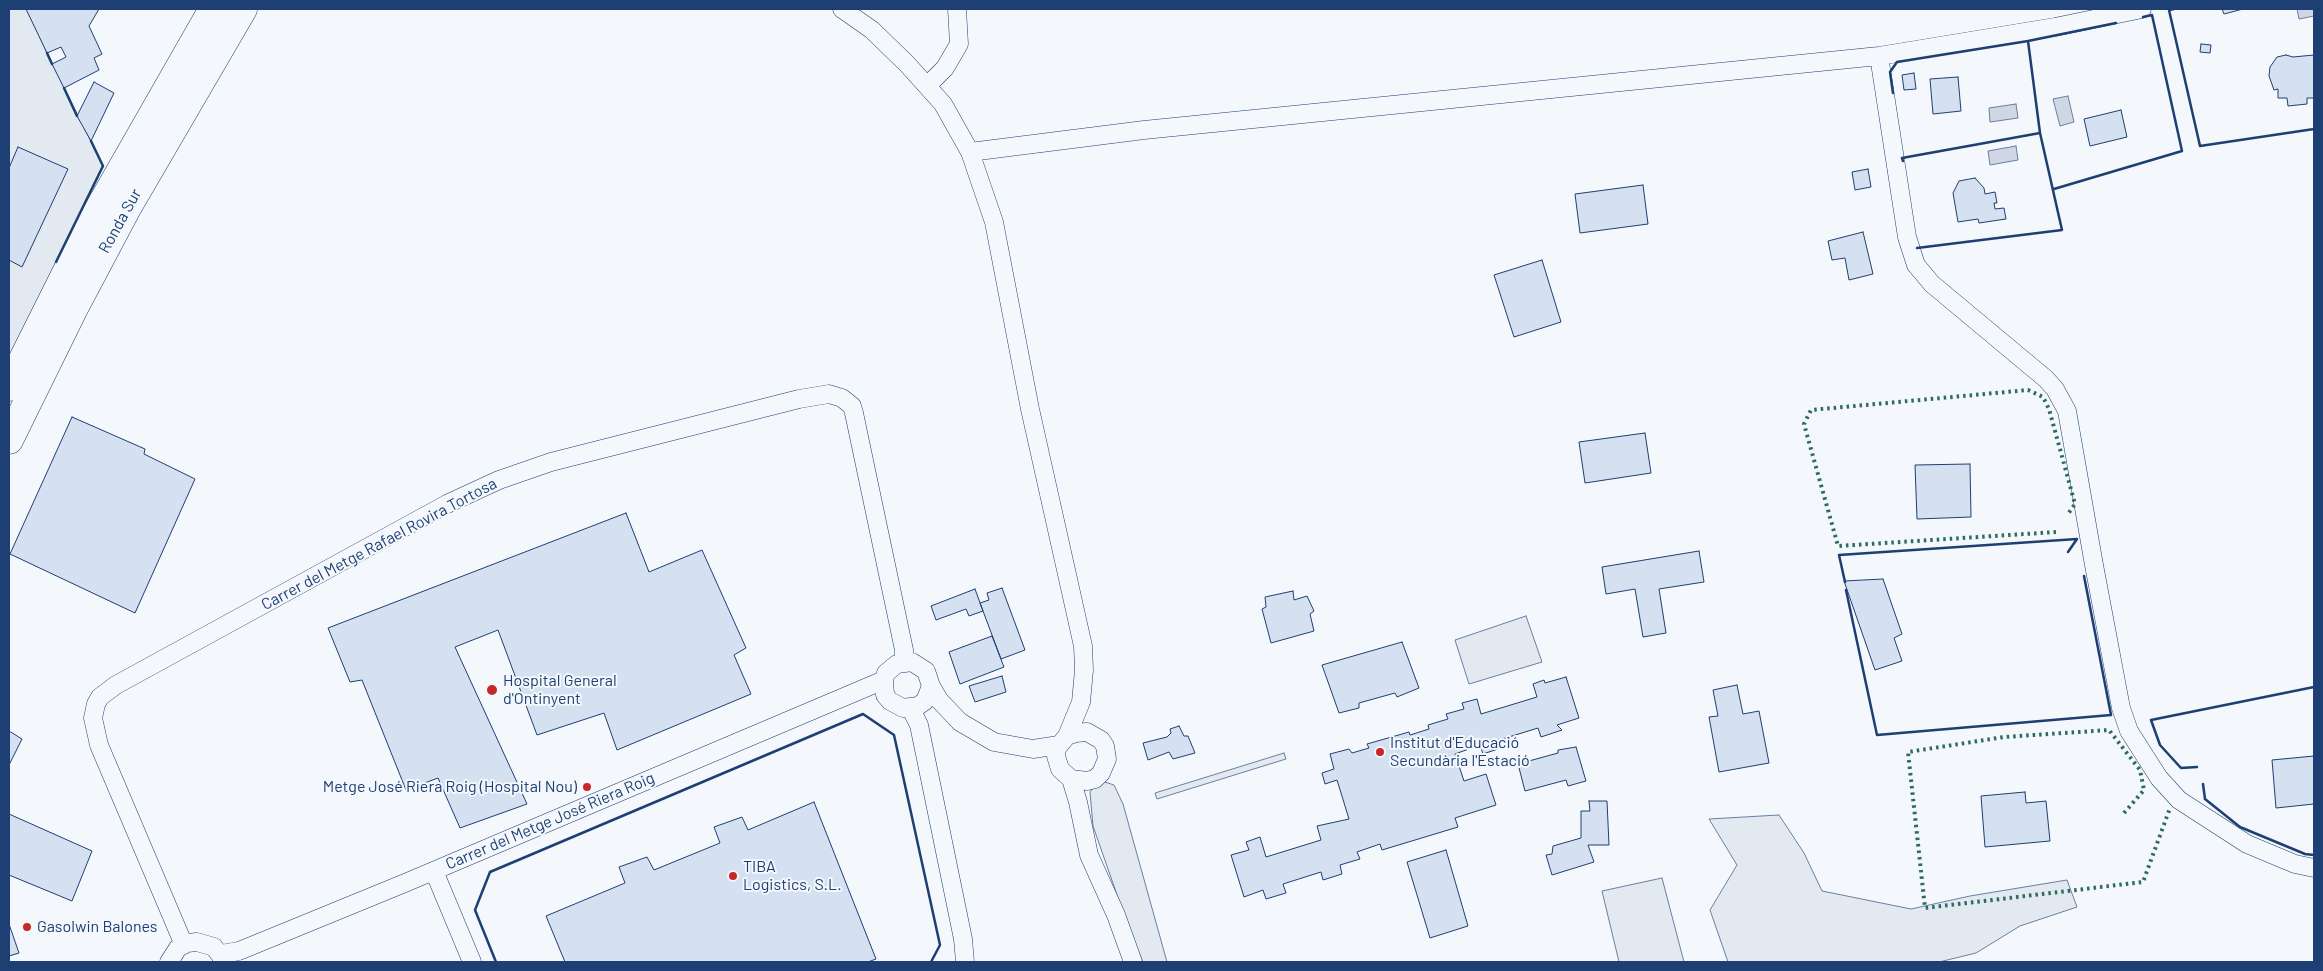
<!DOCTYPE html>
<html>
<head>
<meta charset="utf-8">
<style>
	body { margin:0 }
	#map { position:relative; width:2323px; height:971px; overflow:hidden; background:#f4f7fb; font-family:Barlow,sans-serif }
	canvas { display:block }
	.frame { position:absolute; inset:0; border:10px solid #1d3f73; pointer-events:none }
</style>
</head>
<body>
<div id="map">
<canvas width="2323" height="971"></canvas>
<div class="frame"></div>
</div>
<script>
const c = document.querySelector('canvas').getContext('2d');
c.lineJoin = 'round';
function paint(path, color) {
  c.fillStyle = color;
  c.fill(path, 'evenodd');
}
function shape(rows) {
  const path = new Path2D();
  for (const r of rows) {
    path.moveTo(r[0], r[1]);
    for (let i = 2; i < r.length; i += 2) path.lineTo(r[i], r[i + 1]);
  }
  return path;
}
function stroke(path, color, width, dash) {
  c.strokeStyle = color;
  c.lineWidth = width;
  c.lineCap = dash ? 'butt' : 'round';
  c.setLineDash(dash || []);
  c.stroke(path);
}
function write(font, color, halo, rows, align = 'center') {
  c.font = font + ' Barlow,sans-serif';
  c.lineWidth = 4;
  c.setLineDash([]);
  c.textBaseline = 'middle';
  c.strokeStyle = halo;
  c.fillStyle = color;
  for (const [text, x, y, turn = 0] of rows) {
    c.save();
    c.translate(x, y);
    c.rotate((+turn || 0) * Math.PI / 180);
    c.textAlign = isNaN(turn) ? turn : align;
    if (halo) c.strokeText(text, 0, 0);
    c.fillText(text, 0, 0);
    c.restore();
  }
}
const green = shape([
	[9,9,27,9,47,53,103,166,9,358,9,9],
	[1526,616,1542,662,1469,684,1455,640,1526,616],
	[1284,753,1286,759,1157,799,1155,793,1284,753],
	[1099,780,1114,785,1123,804,1167,962,1143,962,1131,935,1093,826,1090,792,1099,780],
	[1779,815,1804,853,1822,891,1911,909,1970,896,2067,880,2077,907,2020,926,1976,953,1939,962,1728,962,1710,910,1737,865,1709,819,1779,815],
	[1662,878,1684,962,1619,962,1602,891,1662,878]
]);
const water = shape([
	[2297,9,2314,9,2314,16,2299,19,2297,9],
	[2068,96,2074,122,2060,126,2053,99,2068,96],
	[2016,104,2018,118,1990,122,1989,108,2016,104],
	[2016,146,2018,160,1990,165,1988,151,2016,146]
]);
const building = shape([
	[26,9,99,9,89,26,102,54,94,58,99,70,64,88,52,64,66,57,61,47,47,53,26,9],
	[2222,9,2243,9,2224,14,2222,9],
	[2201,44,2211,45,2210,53,2200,52,2201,44],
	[2286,55,2293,57,2314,55,2314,98,2307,98,2307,104,2288,106,2287,98,2278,98,2278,89,2274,90,2269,76,2270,67,2277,57,2286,55],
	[1914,73,1916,89,1904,90,1902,75,1914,73],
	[1958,77,1961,111,1933,114,1930,79,1958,77],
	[94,82,114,93,91,141,77,116,94,82],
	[2121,110,2127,137,2090,146,2084,119,2121,110],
	[18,147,68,169,22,267,9,260,9,168,18,147],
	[1868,169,1871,187,1855,190,1852,172,1868,169],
	[1975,178,1984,188,1985,194,1995,192,1997,203,1994,203,1995,209,2004,208,2006,219,1979,223,1978,219,1958,222,1953,193,1959,181,1975,178],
	[1643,185,1648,224,1580,233,1575,194,1643,185],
	[1863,232,1873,274,1849,280,1845,258,1832,260,1828,241,1863,232],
	[1542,260,1561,322,1514,337,1494,275,1542,260],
	[72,417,145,449,144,454,195,479,135,613,10,554,72,417],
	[1645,433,1651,473,1585,483,1579,442,1645,433],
	[1970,464,1971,517,1917,519,1915,465,1970,464],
	[626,513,649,572,702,550,746,648,734,655,751,694,617,750,604,713,537,735,498,630,455,647,527,804,460,828,438,778,406,790,362,680,350,682,328,628,626,513],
	[1699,551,1704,582,1659,589,1666,633,1643,637,1635,589,1606,594,1602,567,1699,551],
	[1883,579,1902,634,1894,638,1902,661,1875,670,1844,581,1883,579],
	[1002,588,1025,650,1001,659,980,603,989,600,987,593,1002,588],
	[975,589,983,611,969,616,966,609,936,620,931,606,975,589],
	[1293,591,1294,600,1307,596,1314,611,1310,614,1314,631,1271,643,1262,609,1266,607,1265,597,1293,591],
	[992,636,1004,667,960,684,949,652,992,636],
	[1402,642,1419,688,1397,697,1395,693,1359,703,1359,708,1339,713,1322,665,1402,642],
	[1002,676,1006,692,975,702,969,686,1002,676],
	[1566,677,1579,718,1557,725,1562,730,1541,737,1538,728,1496,741,1498,749,1483,754,1480,745,1455,754,1464,781,1486,774,1496,805,1455,818,1458,827,1382,850,1380,844,1357,852,1360,859,1340,865,1342,874,1323,880,1321,872,1283,884,1286,893,1266,899,1263,890,1244,897,1231,855,1249,850,1246,842,1260,837,1266,857,1321,840,1317,826,1349,819,1337,780,1325,784,1322,773,1334,769,1330,754,1349,749,1352,753,1369,748,1367,744,1409,732,1410,735,1429,729,1428,725,1448,719,1446,714,1464,709,1462,703,1477,699,1481,714,1537,697,1533,684,1544,680,1545,683,1566,677],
	[1737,685,1743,714,1759,711,1769,763,1719,772,1709,717,1718,716,1713,690,1737,685],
	[1179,726,1184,736,1188,736,1195,753,1173,759,1169,752,1148,760,1143,743,1167,737,1171,733,1170,729,1179,726],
	[9,731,22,739,9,765,9,731],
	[1576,747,1586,781,1568,786,1566,780,1525,791,1518,764,1558,753,1558,750,1576,747],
	[2314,756,2314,804,2276,808,2272,760,2314,756],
	[2025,792,2026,803,2046,801,2050,841,1985,847,1981,796,2025,792],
	[1589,801,1607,801,1609,845,1588,845,1594,862,1552,875,1546,855,1552,854,1553,846,1581,838,1581,811,1590,811,1589,801],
	[814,802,876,959,868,962,565,962,546,916,625,883,619,867,647,857,654,870,720,843,714,827,742,817,748,830,814,802],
	[9,814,92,851,72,901,9,875,9,814],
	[1446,850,1468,926,1430,938,1407,862,1446,850],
	[10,927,19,953,9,956,9,928,10,927]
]);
const minor = shape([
	[842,9,872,30,907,64,943,104,970,152,994,222,1030,409,1083,646,1084,670,1081,702,1067,736,1057,748,1056,756,1060,769,1071,779,1087,781,1095,779,1101,773,1107,759,1105,746,1101,740,1087,732,1076,733,1067,736],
	[1879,56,1907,237,1916,265,1932,284,2046,379,2055,389,2067,411,2094,565,2121,708,2129,731,2159,778,2179,800,2247,844,2295,864,2314,868],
	[927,86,945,68,959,44,957,9],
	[970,152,1144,130,1879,56,2055,27,2142,9],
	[931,686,925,701,918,706,903,708,890,701,885,695,884,680,886,673,897,664,912,662,926,671,931,686,939,700,960,722,994,742,1033,749,1059,745],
	[911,709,919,725,963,939,965,962],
	[1071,779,1078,802,1089,855,1116,915,1133,962],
	[434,871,472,962],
	[184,945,99,745,93,718,96,704,100,697,116,685,447,504,499,480,551,462,799,399,829,394,842,398,852,406,854,413,904,650,904,662],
	[221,954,239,951,405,883,884,680],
	[169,962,178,948,187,943,197,942,214,947,225,962]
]);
const primary = shape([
	[9,387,93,219,213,9],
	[9,440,73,310,127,208,243,9]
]);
const hedge = shape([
	[2056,532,1838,546,1804,424,1811,410,2028,390,2043,397,2049,409,2075,504,2068,514],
	[2124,813,2144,790,2140,770,2109,730,2004,737,1908,752,1925,908,2143,882,2170,808]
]);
const wall = shape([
	[2174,9,2169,10,2200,146,2314,129],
	[47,53,52,64],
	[64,88,77,116],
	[1893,93,1890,72,1897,62,2028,41],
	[1903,161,1902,158,2040,133,2028,41,2116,23],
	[2054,189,2182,151,2152,15,2143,17],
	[1917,248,2062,230,2040,133],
	[56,262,103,166,91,141],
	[1845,582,1839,555,2077,539,2068,552],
	[1846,590,1877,735,2111,715,2084,576],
	[2197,767,2181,768,2160,745,2151,720,2314,687],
	[2203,784,2205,799,2240,827,2305,854,2314,855],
	[496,962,475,910,490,872,863,714,894,735,940,945,931,962]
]);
const markers = [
	[492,690,6,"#c62828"],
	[1380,752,5,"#c62828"],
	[587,787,5,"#c62828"],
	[733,876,5,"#c62828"],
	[27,927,5,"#c62828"]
];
const streetNames = [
	["Ronda Sur",120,221,-61],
	["Carrer del Metge Rafael Rovira Tortosa",379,544,-28],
	["Carrer del Metge José Riera Roig",550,821,-23]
];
const poiNames = [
	["Hospital General",503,681],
	["d'Ontinyent",503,699],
	["Institut d'Educació",1390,743],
	["Secundària l'Estació",1390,761],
	["Metge José Riera Roig (Hospital Nou)",577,787,"right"],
	["TIBA",743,867],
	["Logistics, S.L.",743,885],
	["Gasolwin Balones",37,927]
];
paint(green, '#e3e9f0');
stroke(green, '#687fa3', 1);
paint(water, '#cfd7e4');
stroke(water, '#687fa3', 1);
paint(building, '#d5e0f0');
stroke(building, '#1d3f73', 1);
stroke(minor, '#1d3f73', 19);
stroke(primary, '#1d3f73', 29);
stroke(minor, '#f4f7fb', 18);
stroke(primary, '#f4f7fb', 28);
stroke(hedge, '#2c6c60', 4, [2.5, 4]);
stroke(wall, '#1d3f73', 2.5);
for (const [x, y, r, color] of markers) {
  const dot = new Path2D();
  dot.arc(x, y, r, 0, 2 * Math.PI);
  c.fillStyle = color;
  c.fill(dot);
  stroke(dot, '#f4f7fb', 2);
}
write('16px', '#1d3f73', '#f4f7fb', streetNames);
write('16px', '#1d3f73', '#f4f7fb', poiNames, 'left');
</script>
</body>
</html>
